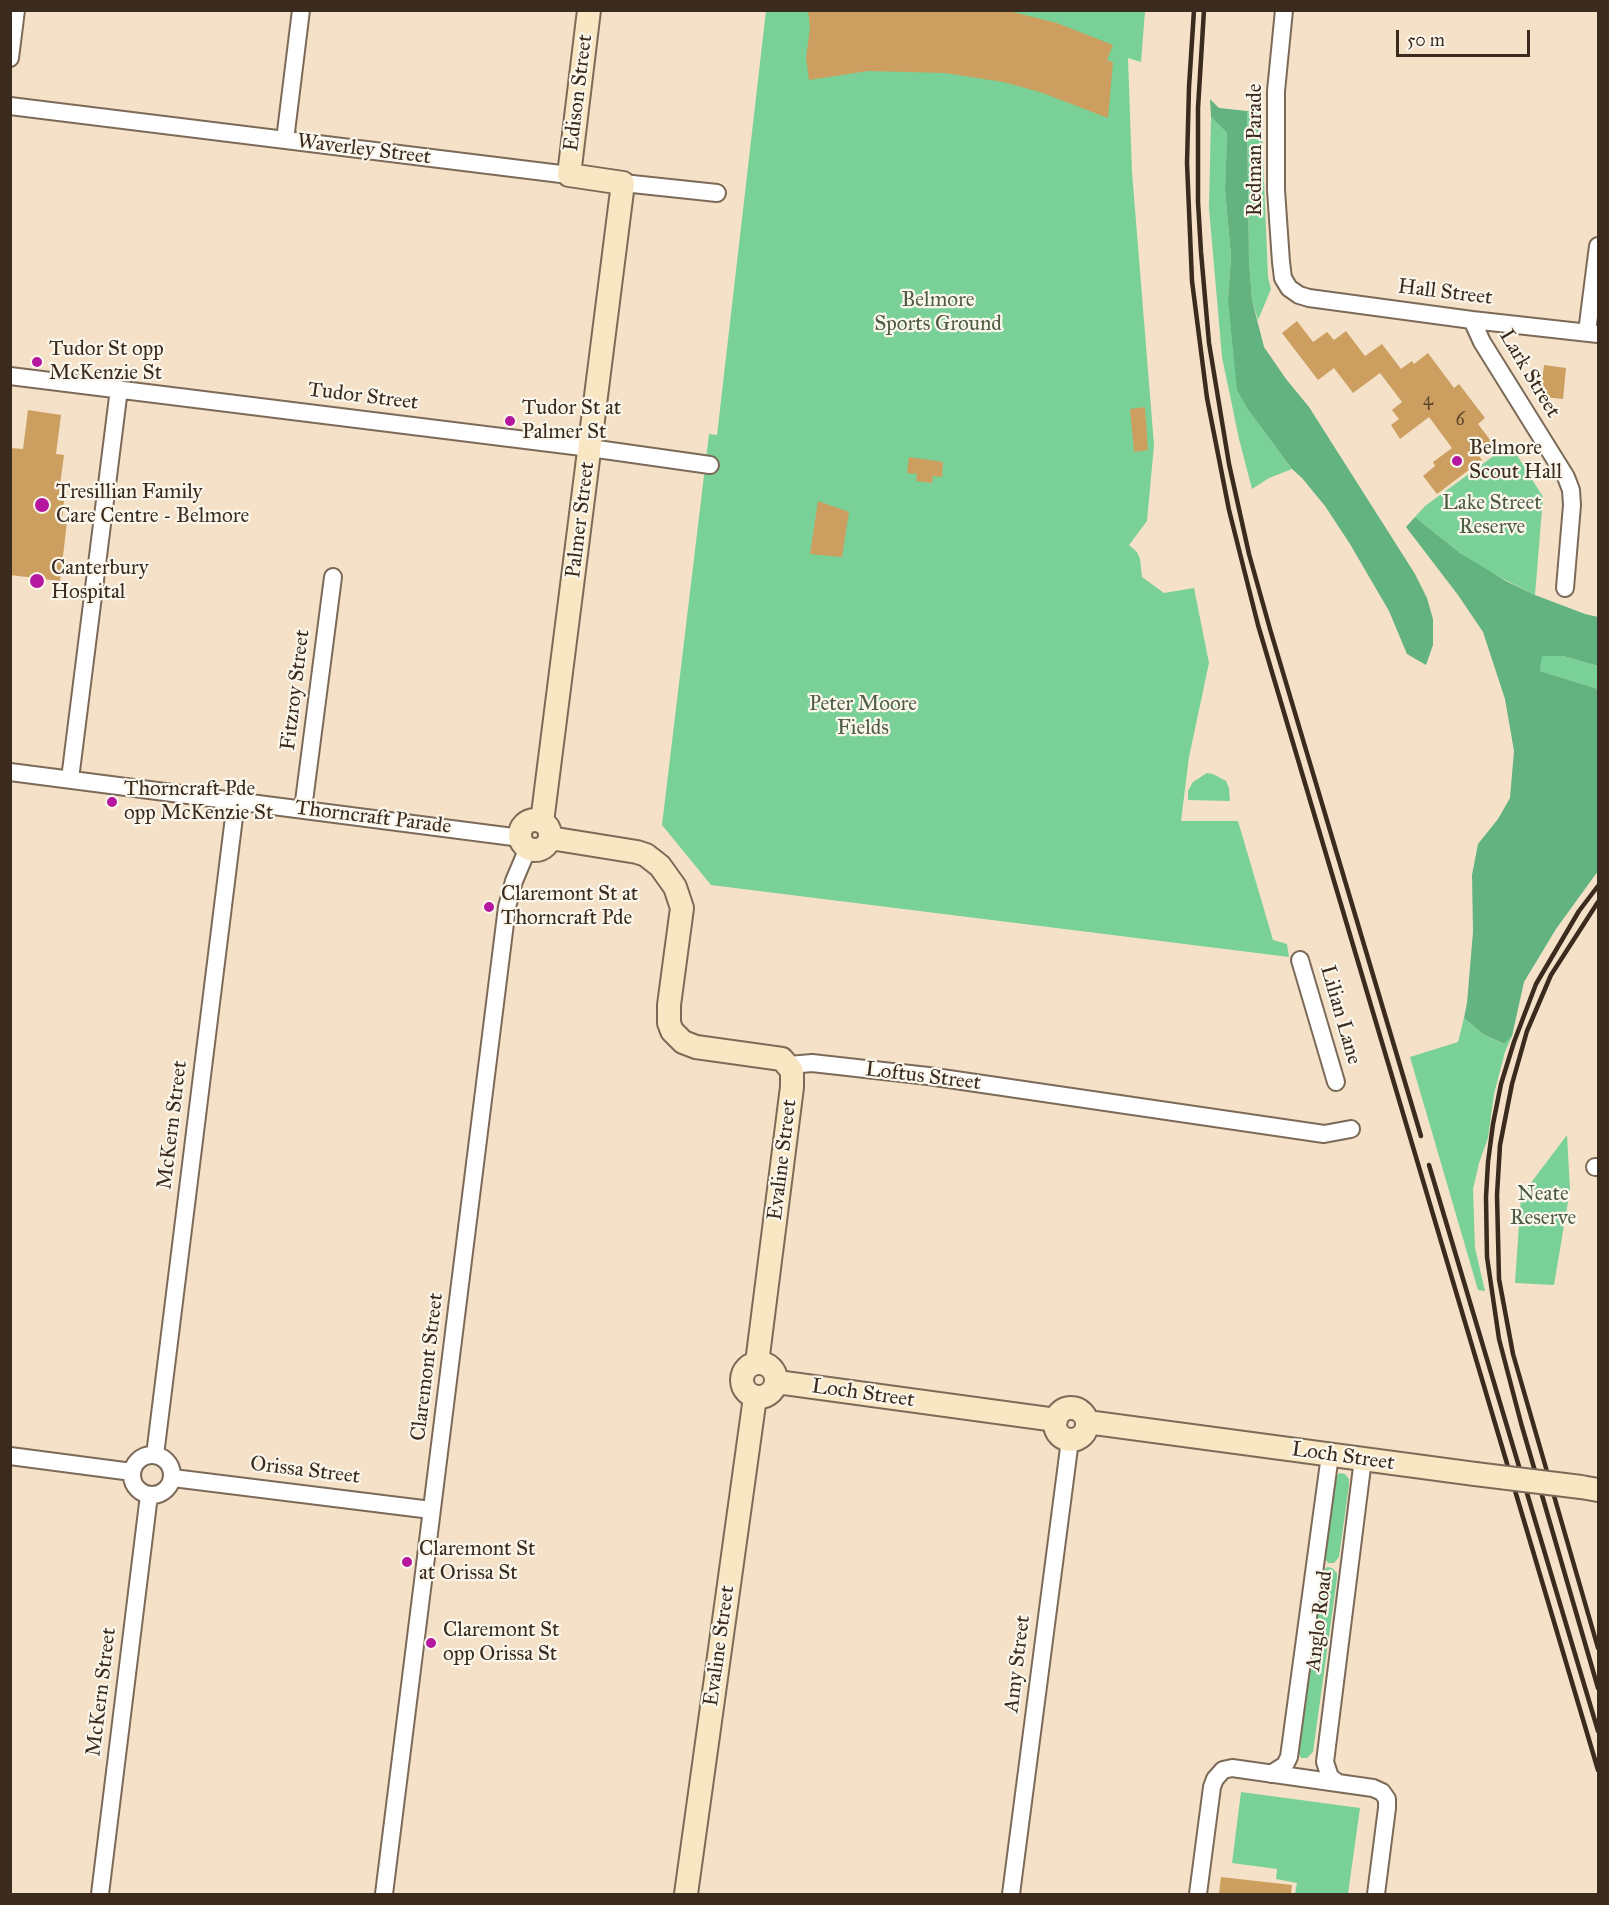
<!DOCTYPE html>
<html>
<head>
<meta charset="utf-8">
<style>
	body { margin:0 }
	#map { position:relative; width:1609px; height:1905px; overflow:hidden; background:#f4e1c7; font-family:"IM FELL Great Primer",serif }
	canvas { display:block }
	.frame { position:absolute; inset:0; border:12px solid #3b2a1e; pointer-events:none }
	.scale { position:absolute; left:1396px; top:30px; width:134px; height:27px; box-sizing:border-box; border:3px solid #3b2a1e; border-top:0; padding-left:8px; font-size:18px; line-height:21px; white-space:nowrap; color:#3b2a1e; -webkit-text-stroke:4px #fbf7ec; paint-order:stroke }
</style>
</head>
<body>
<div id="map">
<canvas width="1609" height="1905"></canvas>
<div class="frame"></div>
<div class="scale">50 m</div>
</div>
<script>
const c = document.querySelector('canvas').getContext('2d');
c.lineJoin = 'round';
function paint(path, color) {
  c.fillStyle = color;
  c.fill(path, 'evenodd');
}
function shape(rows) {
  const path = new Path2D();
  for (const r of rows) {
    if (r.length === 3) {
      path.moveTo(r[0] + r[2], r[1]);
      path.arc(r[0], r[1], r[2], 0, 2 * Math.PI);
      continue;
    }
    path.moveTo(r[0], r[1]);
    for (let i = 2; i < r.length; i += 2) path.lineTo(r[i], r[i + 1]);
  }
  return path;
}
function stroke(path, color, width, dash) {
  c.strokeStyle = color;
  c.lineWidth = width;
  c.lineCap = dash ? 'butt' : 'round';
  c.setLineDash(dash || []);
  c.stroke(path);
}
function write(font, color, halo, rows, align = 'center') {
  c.font = font + ' "IM FELL Great Primer",serif';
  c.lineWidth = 4.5;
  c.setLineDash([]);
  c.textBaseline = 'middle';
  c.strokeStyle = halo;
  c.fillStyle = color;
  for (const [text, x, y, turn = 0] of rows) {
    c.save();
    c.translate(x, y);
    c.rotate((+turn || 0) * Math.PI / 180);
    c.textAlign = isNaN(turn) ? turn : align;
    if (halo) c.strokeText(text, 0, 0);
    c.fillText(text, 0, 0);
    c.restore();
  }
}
const green = shape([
	[766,11,1145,11,1141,62,1128,58,1132,172,1154,445,1147,521,1129,545,1137,552,1140,559,1142,577,1164,593,1194,588,1209,663,1189,757,1181,821,1238,821,1273,940,1287,944,1289,957,711,885,662,825,709,434,717,435],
	[1261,110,1268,277,1271,289,1258,320,1252,300,1249,261,1247,111],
	[1211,117,1227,133,1225,190,1231,256,1228,299,1249,411,1292,469,1269,478,1252,489,1239,439,1222,357,1209,208],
	[1510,444,1543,497,1535,595,1486,570,1460,553,1415,517,1425,506],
	[1541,656,1563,656,1598,666,1598,689,1540,671],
	[1207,773,1213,774,1226,781,1229,788,1230,801,1188,800,1188,791,1193,782],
	[1464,1018,1483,1034,1503,1044,1512,1036,1505,1052,1494,1094,1488,1138,1479,1163,1473,1189,1475,1248,1485,1291,1478,1290,1410,1057,1458,1042],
	[1567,1135,1570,1190,1554,1285,1515,1283,1521,1196],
	[1340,1473,1345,1474,1349,1479,1349,1485,1339,1557,1334,1563,1328,1563,1324,1556,1335,1477],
	[1327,1567,1332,1568,1337,1573,1337,1578,1313,1752,1307,1758,1301,1758,1297,1750,1323,1571],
	[1241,1792,1360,1808,1348,1894,1295,1894,1297,1883,1276,1879,1277,1869,1232,1863]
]);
const forest = shape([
	[1210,99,1219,108,1247,111,1249,261,1252,300,1264,347,1286,379,1309,407,1415,574,1427,598,1433,619,1433,645,1426,665,1407,654,1389,611,1350,544,1325,506,1302,478,1292,469,1249,411,1237,390,1228,299,1231,256,1225,190,1227,133,1211,117],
	[1415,517,1460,553,1506,581,1535,595,1585,614,1598,617,1598,666,1563,656,1542,656,1540,671,1598,689,1598,871,1556,929,1524,982,1512,1036,1504,1044,1483,1034,1464,1018,1467,1003,1473,932,1472,875,1478,844,1498,819,1510,798,1514,751,1505,699,1483,632,1458,595,1406,527]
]);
const building = shape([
	[808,10,1005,10,1057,23,1113,45,1107,60,1113,62,1108,118,1040,92,1003,82,945,73,868,71,809,80,806,58,810,27],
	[1297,321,1313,342,1327,332,1334,340,1346,331,1365,356,1382,344,1401,369,1412,361,1414,364,1428,353,1454,388,1459,384,1485,418,1478,424,1494,445,1479,456,1482,460,1437,494,1423,476,1435,466,1433,462,1452,448,1429,417,1400,439,1391,425,1399,419,1392,410,1402,402,1380,373,1353,393,1334,368,1318,380,1282,333],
	[1544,365,1566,368,1563,399,1545,397,1546,389,1541,389],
	[1145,407,1148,450,1134,452,1130,409],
	[28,410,61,415,56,454,64,455,58,500,64,501,62,521,67,522,60,581,10,575,10,448,23,449],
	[909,457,943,462,942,477,933,476,932,483,916,481,917,474,907,473],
	[818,501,849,512,842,557,810,554],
	[1221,1877,1292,1885,1291,1894,1219,1894]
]);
const street = shape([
	[1284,10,1276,91,1276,190,1281,262,1283,278,1289,288,1299,295,1309,298,1472,320,1598,334],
	[10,58,16,10],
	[10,106,569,175],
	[285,140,301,10],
	[623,183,717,193],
	[1472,320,1482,342,1566,477,1571,490,1572,505,1565,588],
	[1587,332,1598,246],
	[10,376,590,448,710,465],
	[10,772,521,838],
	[70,779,119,389],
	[303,809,333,577],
	[1300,960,1336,1082],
	[789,1065,812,1063,928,1076,1324,1134,1351,1129],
	[1595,1167,1598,1167],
	[152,1475,20],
	[155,1455,236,801],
	[10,1456,132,1472],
	[173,1478,431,1510],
	[1271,1774,1285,1765,1289,1757,1330,1455],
	[1338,1783,1330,1777,1325,1762,1363,1459],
	[100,1894,149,1495],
	[384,1894,507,907,514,881,528,848],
	[1011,1894,1070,1440],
	[1198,1894,1212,1787,1215,1779,1223,1770,1232,1768,1373,1788,1382,1792,1387,1799,1387,1808,1376,1894]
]);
const secondary = shape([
	[535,835,15],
	[542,822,623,183,569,175,589,10],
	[550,838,637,852,646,855,660,866,675,887,682,908,669,1005,669,1023,672,1031,683,1042,696,1047,782,1059,792,1071,792,1087,757,1363],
	[759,1380,17],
	[777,1382,1056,1420],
	[1071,1424,16],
	[1087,1422,1475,1474],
	[1581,1487,1598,1490],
	[686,1894,755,1397]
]);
const rail = shape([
	[1194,10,1189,87,1187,163,1192,281,1207,398,1229,510,1258,625,1598,1770],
	[1204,10,1198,108,1198,202,1201,252,1209,343,1229,464,1249,554,1270,629,1421,1136],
	[1598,886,1579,911,1536,984,1514,1042,1501,1084,1493,1124,1488,1162,1486,1197,1487,1257,1499,1339,1521,1423,1598,1688],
	[1598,902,1551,975,1527,1031,1512,1084,1500,1145,1497,1195,1499,1279,1513,1354,1598,1648],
	[1429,1165,1598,1731]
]);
const secondaryBridge = shape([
	[1475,1474,1581,1487]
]);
const markers = [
	[37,362,6,"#b5179e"],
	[510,421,6,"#b5179e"],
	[1457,461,6,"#b5179e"],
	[42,505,8,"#b5179e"],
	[37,581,8,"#b5179e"],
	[112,802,6,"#b5179e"],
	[489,907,6,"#b5179e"],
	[407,1562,6,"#b5179e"],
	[431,1643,6,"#b5179e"]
];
const numberNames = [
	["4",1428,401],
	["6",1460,421]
];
const streetNames = [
	["Edison Street",579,93,-83],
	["Waverley Street",364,150,7],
	["Redman Parade",1256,150,-90],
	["Hall Street",1445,293,7],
	["Lark Street",1529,374,59],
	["Tudor Street",363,397,7],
	["Palmer Street",581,520,-83],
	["Fitzroy Street",296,690,-83],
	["Thorncraft Parade",373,818,7],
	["Lilian Lane",1340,1015,74],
	["Loftus Street",923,1077,7],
	["McKern Street",173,1125,-83],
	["Evaline Street",783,1160,-83],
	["Claremont Street",428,1367,-83],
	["Loch Street",863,1394,8],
	["Loch Street",1343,1457,8],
	["Orissa Street",305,1471,7],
	["Anglo Road",1320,1621,-83],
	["Evaline Street",720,1646,-82],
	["Amy Street",1018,1664,-83],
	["McKern Street",102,1692,-83]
];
const parkNames = [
	["Belmore",938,301],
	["Sports Ground",938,325],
	["Lake Street",1492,504],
	["Reserve",1492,528],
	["Peter Moore",863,705],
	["Fields",863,729],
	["Neate",1543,1195],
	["Reserve",1543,1219]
];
const poiNames = [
	["Tudor St opp",49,350],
	["McKenzie St",49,374],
	["Tudor St at",522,409],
	["Palmer St",522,433],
	["Belmore",1469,449],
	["Scout Hall",1469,473],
	["Tresillian Family",56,493],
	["Care Centre - Belmore",56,517],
	["Canterbury",51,569],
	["Hospital",51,593],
	["Thorncraft Pde",124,790],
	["opp McKenzie St",124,814],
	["Claremont St at",501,895],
	["Thorncraft Pde",501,919],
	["Claremont St",419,1550],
	["at Orissa St",419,1574],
	["Claremont St",443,1631],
	["opp Orissa St",443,1655]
];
paint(green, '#79d197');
paint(forest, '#62b380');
paint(building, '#cc9f60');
stroke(street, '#7c6a59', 20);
stroke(secondary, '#7c6a59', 26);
stroke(street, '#fff', 16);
stroke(secondary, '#f9e7c3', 22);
stroke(rail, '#3b2a1e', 4.5);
stroke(secondaryBridge, '#7c6a59', 26, []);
stroke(secondaryBridge, '#f9e7c3', 22);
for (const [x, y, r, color] of markers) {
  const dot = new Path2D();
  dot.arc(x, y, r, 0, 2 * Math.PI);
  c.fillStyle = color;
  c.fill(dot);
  stroke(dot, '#fbf7ec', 2);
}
write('18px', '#5f472e', null, numberNames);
write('21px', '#3b2a1e', '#fbf7ec', streetNames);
write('21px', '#4e5c42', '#fbf7ec', parkNames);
write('21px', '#3b2a1e', '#fbf7ec', poiNames, 'left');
</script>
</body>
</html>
